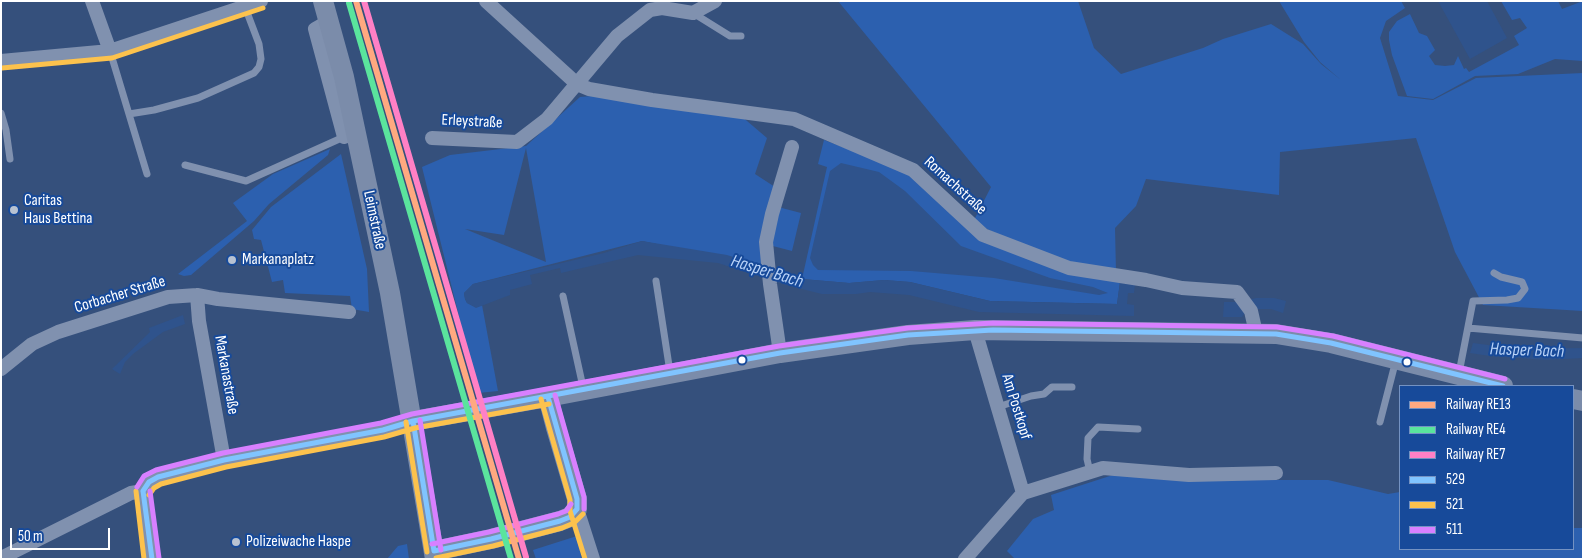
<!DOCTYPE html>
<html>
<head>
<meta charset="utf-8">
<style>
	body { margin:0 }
	#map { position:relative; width:1584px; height:560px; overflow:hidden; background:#35507c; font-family:"Sofia Sans Condensed",sans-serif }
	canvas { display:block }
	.frame { position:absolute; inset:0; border:2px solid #fff; pointer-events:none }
	.legend { position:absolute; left:1399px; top:385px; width:175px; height:165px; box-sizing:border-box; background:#174a9a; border:1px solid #7492c2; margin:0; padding:6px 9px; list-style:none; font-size:15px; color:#fff }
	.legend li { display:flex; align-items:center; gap:10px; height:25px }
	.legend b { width:25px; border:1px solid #7492c2 }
	.scale { position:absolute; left:10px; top:528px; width:100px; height:22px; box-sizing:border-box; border:2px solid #fff; border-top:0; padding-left:6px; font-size:15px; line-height:18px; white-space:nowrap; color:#fff; -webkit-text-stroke:4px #174a9a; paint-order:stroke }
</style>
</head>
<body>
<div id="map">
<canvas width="1584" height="560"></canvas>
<div class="frame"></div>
<ul class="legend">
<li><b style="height:6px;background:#ffa980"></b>Railway RE13</li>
<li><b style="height:6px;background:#5ae49d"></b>Railway RE4</li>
<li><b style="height:6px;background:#ff80c5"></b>Railway RE7</li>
<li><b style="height:6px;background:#80c4ff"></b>529</li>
<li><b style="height:6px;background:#fcc24d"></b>521</li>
<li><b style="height:6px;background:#d880ff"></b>511</li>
</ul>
<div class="scale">50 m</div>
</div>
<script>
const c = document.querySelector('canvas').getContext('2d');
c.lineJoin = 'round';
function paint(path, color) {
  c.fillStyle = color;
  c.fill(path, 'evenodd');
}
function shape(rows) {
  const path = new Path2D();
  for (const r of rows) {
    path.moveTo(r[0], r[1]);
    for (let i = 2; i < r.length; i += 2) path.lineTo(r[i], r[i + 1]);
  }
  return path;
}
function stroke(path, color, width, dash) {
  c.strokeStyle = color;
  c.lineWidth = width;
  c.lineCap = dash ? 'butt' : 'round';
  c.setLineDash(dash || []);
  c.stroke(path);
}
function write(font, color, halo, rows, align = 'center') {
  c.font = font + ' "Sofia Sans Condensed",sans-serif';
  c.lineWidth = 4;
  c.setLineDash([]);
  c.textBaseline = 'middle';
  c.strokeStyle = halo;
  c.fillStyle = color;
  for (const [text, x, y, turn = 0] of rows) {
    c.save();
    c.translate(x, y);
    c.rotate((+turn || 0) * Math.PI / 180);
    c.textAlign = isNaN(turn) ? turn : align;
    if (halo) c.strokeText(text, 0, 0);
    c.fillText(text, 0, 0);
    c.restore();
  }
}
const green = shape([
	[838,1,1078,1,1094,48,1121,74,1203,48,1223,39,1271,24,1303,44,1321,64,1341,80,1320,62,1304,42,1279,1,1401,1,1405,8,1386,21,1380,38,1398,96,1433,100,1476,78,1583,73,1583,311,1483,305,1455,252,1416,138,1280,152,1279,195,1146,179,1136,206,1115,228,1116,272,1041,256,973,222,991,187],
	[1501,1,1558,1,1562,9,1583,1,1583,61,1555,59,1518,74,1475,76,1433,99,1407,96,1392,55,1389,40,1389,32,1397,21,1410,14,1419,33,1427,36,1435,50,1429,56,1435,65,1445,66,1454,65,1458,56,1464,69,1466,68,1469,72,1519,45,1514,36,1527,28,1520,18,1512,20],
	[592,96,740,115,767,138,755,174,775,187,767,267,642,241,473,284,464,293,465,299,467,303,476,307,482,305,498,391,478,393,422,167,450,155,526,146,580,97],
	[526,148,546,262,465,229,504,235],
	[824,140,909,172,974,231,1120,282,1117,304,990,301,910,282,884,280,849,283,802,279,827,167,818,164],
	[330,149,328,155,269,204,254,221,191,275,184,276,178,274,247,221,233,203,273,174],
	[341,154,367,269,369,312,352,309,350,296,285,293,283,280,272,282,261,240,254,239,252,230,271,207],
	[778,207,801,213,792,251,769,245],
	[1116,474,1190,480,1328,480,1388,494,1400,492,1400,549,1573,549,1573,528,1583,528,1583,559,1015,559,1007,551,1033,519,1054,510,1051,495],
	[577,536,582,559,536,559,533,550],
	[407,544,409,559,387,559,398,546]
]);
const water = shape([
	[1438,1,1487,1,1507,38,1470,59],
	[841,163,879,172,905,191,961,246,1050,278,1093,287,1108,293,1099,295,994,278,911,271,818,270,813,265,810,258,830,171],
	[642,241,727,255,802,279,849,283,884,280,910,282,990,301,1117,304,1120,282,1135,284,1134,293,1128,293,1127,304,1134,305,1134,316,979,312,909,295,870,292,856,294,822,294,786,285,718,263,638,255,561,273,560,268,530,275,532,284,510,290,510,295,476,308,467,303,465,299,464,293,473,284,604,253],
	[1256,298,1274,298,1286,301,1283,313,1271,309,1256,309,1247,310,1242,317,1223,317,1224,302,1240,302],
	[183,315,185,324,163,332,133,354,125,362,120,374,112,369,150,332,149,328],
	[1473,343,1518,349,1583,348,1583,358,1546,360,1490,356,1470,353]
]);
const lane = shape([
	[693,13,730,36,741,36],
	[110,51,147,174],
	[1,113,6,130,10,159],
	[129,114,154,110,198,98,254,73,259,67,261,59,259,44,245,7],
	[185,165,246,181,346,136],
	[656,281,670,372],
	[563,296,583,387],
	[1468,328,1583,338],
	[1459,373,1473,301,1507,300,1518,298,1525,289,1522,282,1501,277,1494,273],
	[998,407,1031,396,1044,394,1052,387,1072,387],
	[1380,422,1396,360],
	[1090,472,1087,459,1088,438,1098,427,1138,429]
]);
const street = shape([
	[92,1,110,51],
	[486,1,577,84,589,89,652,100,794,119,913,170,983,235,1069,268,1146,280,1182,288,1237,292,1251,311,1256,333],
	[329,21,315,29,344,137],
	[1,61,110,51,261,1],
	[432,138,517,142,547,119,617,36,650,10,662,8,693,13,715,1],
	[197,295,199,321,224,460],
	[975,330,1023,493],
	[780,353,770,284,766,242,772,214,792,147],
	[1,369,32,344,58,332,168,297,197,295,218,299,349,312],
	[143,491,143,500,152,559],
	[577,509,593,559],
	[1,558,131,493,143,491,149,482,158,477,224,460,383,430,413,421],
	[965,559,1023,493,1103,468,1189,475,1276,473]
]);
const secondary = shape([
	[323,1,344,77,390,293,435,559],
	[1573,399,1583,401],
	[413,421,548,397,780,353,908,335,975,330,1276,334,1331,343,1503,386],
	[434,551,491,539,560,521,570,517,577,509,577,499,556,428,548,397]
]);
const bus1 = shape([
	[548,397,577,499,577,509],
	[413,421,434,551],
	[143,491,149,482,158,477,224,460,383,430,413,421,780,353,908,335,993,330,1276,334,1331,343,1503,386],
	[143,491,152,559],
	[434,551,491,539,560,521,570,517,577,509]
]);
const bus2 = shape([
	[2,68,112,58,263,8],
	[541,399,570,500,570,511,585,559],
	[406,422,427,552],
	[136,491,144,559],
	[149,495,154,488,161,484,226,467,384,437,415,428,549,404],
	[436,558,493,546,562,528,574,523,583,514]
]);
const bus3 = shape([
	[555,395,584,497,584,509],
	[420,420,441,550],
	[137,487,144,476,156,470,223,453,381,423,412,414,779,346,908,328,993,323,1277,327,1333,336,1505,379],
	[150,491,159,558],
	[432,544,489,532,558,514,566,511,571,504]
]);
const rail1 = shape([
	[356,1,519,559]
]);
const rail2 = shape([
	[349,3,511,559]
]);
const rail3 = shape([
	[364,1,526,557]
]);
const markers = [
	[14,210,5,"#b8c2d1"],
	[232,260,5,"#b8c2d1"],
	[742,360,4.5,"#fff"],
	[1407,362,4.5,"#fff"],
	[236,542,5,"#b8c2d1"]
];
const streetNames = [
	["Erleystraße",472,122,3],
	["Romachstraße",955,186,42],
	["Leimstraße",374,220,78],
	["Corbacher Straße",120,295,-17],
	["Markanastraße",226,375,80],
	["Am Postkopf",1016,407,73]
];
const poiNames = [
	["Caritas",24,201],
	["Haus Bettina",24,219],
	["Markanaplatz",242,260],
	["Polizeiwache Haspe",246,542]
];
const waterNames = [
	["Hasper Bach",767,272,17],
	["Hasper Bach",1527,351,2]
];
paint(green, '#2c60af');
paint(water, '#2f538c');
stroke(lane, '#8091af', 7);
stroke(street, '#8091af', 14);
stroke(secondary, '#7b8caa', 20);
stroke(bus1, '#80c4ff', 5);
stroke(bus2, '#fcc24d', 5);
stroke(bus3, '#d880ff', 5);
stroke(rail1, '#ffa980', 6);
stroke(rail2, '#5ae49d', 6);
stroke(rail3, '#ff80c5', 6);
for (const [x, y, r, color] of markers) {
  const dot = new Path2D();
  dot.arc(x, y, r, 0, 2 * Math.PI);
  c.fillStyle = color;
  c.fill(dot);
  stroke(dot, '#174a9a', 2);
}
write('16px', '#fff', '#174a9a', streetNames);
write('16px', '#fff', '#174a9a', poiNames, 'left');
write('italic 18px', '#b9d3f8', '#174a9a', waterNames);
</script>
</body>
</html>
